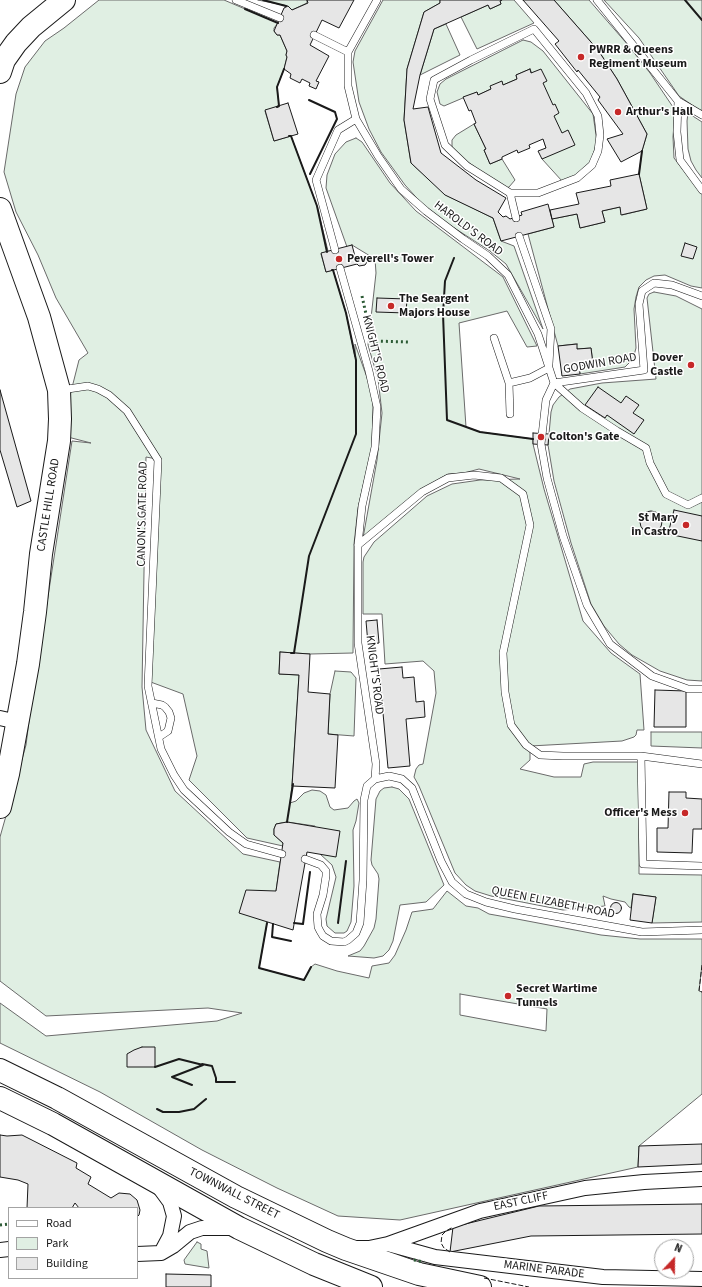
<!DOCTYPE html>
<html>
<head>
<meta charset="utf-8">
<style>
	body { margin:0 }
	#map { position:relative; width:702px; height:1287px; overflow:hidden; background:#fff; font-family:"Source Sans 3",sans-serif }
	canvas { display:block }
	.legend { position:absolute; left:8px; top:1207px; width:130px; height:72px; box-sizing:border-box; background:#fff; border:1px solid #a3a3a3; margin:0; padding:5px 7px; list-style:none; font-size:12px; color:#1a1a1a }
	.legend li { display:flex; align-items:center; gap:8px; height:20px }
	.legend b { width:20px; border:1px solid #a3a3a3 }
	.north { position:absolute; left:654px; top:1239px; width:40px; height:40px; box-sizing:border-box; background:#fff; border:1px solid #a3a3a3; border-radius:50%; rotate:22deg; font-size:11px; font-weight:700; line-height:16px; text-align:center; color:#1a1a1a }
	.north::after { content:''; display:block; margin:auto; width:14px; height:18px; background:#c62828; clip-path:polygon(50% 0,100% 100%,50% 72%,0 100%) }
</style>
</head>
<body>
<div id="map">
<canvas width="702" height="1287"></canvas>
<ul class="legend">
<li><b style="height:5px;background:#fff"></b>Road</li>
<li><b style="height:11px;background:#e0efe3"></b>Park</li>
<li><b style="height:11px;background:#e6e6e6"></b>Building</li>
</ul>
<div class="north">N</div>
</div>
<script>
const c = document.querySelector('canvas').getContext('2d');
c.lineJoin = 'round';
function paint(path, color) {
  c.fillStyle = color;
  c.fill(path, 'evenodd');
}
function shape(rows) {
  const path = new Path2D();
  for (const r of rows) {
    if (r.length === 3) {
      path.moveTo(r[0] + r[2], r[1]);
      path.arc(r[0], r[1], r[2], 0, 2 * Math.PI);
      continue;
    }
    path.moveTo(r[0], r[1]);
    for (let i = 2; i < r.length; i += 2) path.lineTo(r[i], r[i + 1]);
  }
  return path;
}
function stroke(path, color, width, dash) {
  c.strokeStyle = color;
  c.lineWidth = width;
  c.lineCap = dash ? 'butt' : 'round';
  c.setLineDash(dash || []);
  c.stroke(path);
}
function write(font, color, halo, rows, align = 'center') {
  c.font = font + ' "Source Sans 3",sans-serif';
  c.lineWidth = 3;
  c.setLineDash([]);
  c.textBaseline = 'middle';
  c.strokeStyle = halo;
  c.fillStyle = color;
  for (const [text, x, y, turn = 0] of rows) {
    c.save();
    c.translate(x, y);
    c.rotate((+turn || 0) * Math.PI / 180);
    c.textAlign = isNaN(turn) ? turn : align;
    if (halo) c.strokeText(text, 0, 0);
    c.fillText(text, 0, 0);
    c.restore();
  }
}
const green = shape([
	[99,0,224,0,278,23,274,28,274,31,277,35,280,35,287,51,286,55,287,57,284,69,277,87,279,106,265,111,274,141,291,136,317,206,328,251,321,254,326,272,333,270,346,313,355,357,355,344,370,386,373,405,372,447,358,508,354,544,353,653,310,654,280,652,279,674,299,675,292,785,290,803,296,801,304,793,312,790,320,791,326,795,330,807,334,810,348,808,354,801,357,799,359,803,356,821,353,830,354,886,351,922,347,931,344,933,335,933,327,926,326,919,336,877,332,865,320,854,315,826,287,822,276,824,274,829,274,835,283,843,283,846,247,838,189,780,197,756,183,694,148,681,157,459,146,457,142,687,146,730,175,791,243,854,280,862,276,891,267,923,259,968,304,980,311,967,315,964,337,971,369,978,372,966,389,963,395,955,406,930,412,912,433,909,447,891,466,906,478,908,489,914,517,919,601,935,640,939,702,939,702,965,699,991,702,992,702,1094,639,1146,638,1167,400,1220,338,1216,277,1188,202,1150,100,1092,0,1043,0,1003,46,1036,217,1021,242,1013,208,1008,46,1016,0,981,0,837,26,745,30,713,72,441,91,443,60,435,79,360,88,353,56,298,38,255,16,212,4,172,16,94,25,67,45,41,64,28,99,0],
	[460,994,547,1009,546,1031,460,1015,460,994],
	[258,0,307,0,307,3,292,10,288,6,258,0],
	[383,0,440,0,440,3,424,12,407,69,404,120,411,163,446,195,493,218,501,241,514,246,543,329,506,264,490,251,445,222,424,206,405,185,381,152,369,129,359,102,353,62,355,51,383,0],
	[502,0,514,0,534,23,477,49,461,17,488,5,490,9,501,4,500,1,502,0],
	[554,0,589,0,628,45,650,73,675,110,673,137,674,158,702,194,702,288,691,286,665,275,654,276,646,280,639,287,636,297,634,309,636,348,633,359,625,367,580,374,579,366,593,364,591,348,577,349,576,344,558,346,528,234,554,227,552,219,577,214,580,228,605,222,602,211,620,207,622,215,647,209,639,174,642,151,647,134,617,79,598,50,554,0],
	[604,0,702,0,702,112,679,96,639,38,604,0],
	[446,24,460,55,420,75,434,29,446,24],
	[523,40,531,42,543,51,593,114,597,142,591,161,574,177,562,181,542,159,546,148,544,141,554,137,539,90,530,69,516,75,517,79,503,85,502,82,491,89,478,95,477,92,444,106,440,104,437,92,440,84,446,79,523,40],
	[688,113,702,122,702,178,696,170,691,161,688,149,687,121,688,113],
	[474,124,486,149,484,150,490,164,502,159,515,180,509,187,507,188,489,177,458,155,452,147,452,140,456,135,474,124],
	[356,138,362,142,390,183,416,211,503,277,537,346,527,347,507,311,459,323,466,427,480,432,533,439,533,444,544,489,583,621,611,653,640,674,644,730,637,730,636,735,634,737,622,741,530,746,530,760,520,769,554,777,581,777,584,764,593,762,639,762,639,874,702,875,702,922,652,923,656,897,633,894,631,908,629,907,625,902,611,899,603,896,605,906,563,910,491,896,475,891,466,885,455,873,419,786,414,777,416,769,419,765,423,764,436,693,434,671,423,661,385,664,382,614,363,614,363,562,364,557,374,542,427,496,452,484,480,480,520,479,479,469,464,473,448,474,422,489,363,538,377,460,382,413,378,379,368,345,376,273,375,259,352,245,347,247,326,188,327,175,335,154,346,142,356,138],
	[654,292,676,296,702,309,702,681,687,680,660,671,632,655,619,644,604,626,591,604,571,543,554,481,548,445,551,412,553,405,559,397,570,389,602,383,656,379,647,298,649,294,654,292],
	[335,671,351,672,356,678,354,736,328,734,330,694,335,671],
	[651,732,702,732,702,748,651,746,651,732],
	[392,787,399,789,409,799,444,885,426,902,400,905,393,941,389,950,383,956,374,958,348,956,360,951,364,946,374,928,376,919,379,879,378,874,372,865,371,860,376,799,380,791,384,788,392,787],
	[197,1242,201,1244,201,1249,207,1251,209,1268,185,1264,184,1260,197,1242]
]);
const building = shape([
	[307,0,354,0,339,28,322,20,310,45,329,56,316,81,319,82,316,89,309,86,310,83,302,79,300,83,290,78,291,74,284,69,287,57,286,55,287,51,280,35,277,35,274,31,284,8,288,6,292,10,308,3,307,0],
	[440,0,502,0,500,1,501,4,490,9,488,5,434,29,420,75,413,109,428,107,441,153,476,180,506,198,498,212,503,217,506,216,510,219,522,215,521,212,548,204,554,227,501,241,493,218,445,195,411,163,404,120,407,69,424,12,440,3,440,0],
	[523,0,554,0,598,50,617,79,647,134,642,151,621,162,607,139,623,134,598,100,600,97,578,70,577,72,555,44,559,41,523,0],
	[530,69,531,73,541,69,547,81,543,83,553,105,555,104,559,113,554,116,562,133,568,130,575,145,542,159,538,151,546,148,543,139,529,145,530,148,518,153,517,150,502,157,502,159,490,164,484,150,486,149,474,124,476,123,471,110,469,111,463,97,477,92,478,95,491,89,490,86,502,81,503,85,517,79,516,75,530,69],
	[288,103,298,134,274,141,265,110,288,103],
	[639,174,647,209,621,215,620,207,602,211,605,222,580,228,577,214,552,219,550,210,579,204,576,193,611,186,610,180,639,174],
	[685,243,697,247,693,259,681,256,685,243],
	[352,245,356,260,357,257,360,256,364,256,366,258,367,262,365,265,359,266,357,264,326,272,321,253,352,245],
	[377,298,407,299,406,313,376,312,377,298],
	[577,344,577,349,591,348,593,364,579,366,580,374,562,376,558,346,577,344],
	[598,387,621,403,626,396,639,405,633,413,644,420,634,434,607,415,605,418,585,405,598,387],
	[0,390,31,501,17,507,0,450,0,390],
	[533,433,549,434,548,445,533,444,533,433],
	[674,510,702,516,702,541,668,534,674,510],
	[651,522,11],
	[377,620,379,643,368,644,366,621,377,620],
	[280,652,310,654,308,692,330,694,328,734,338,735,335,788,292,786,299,675,279,674,280,652],
	[402,667,403,678,414,677,416,702,424,701,425,717,406,719,410,766,388,768,379,669,402,667],
	[655,690,686,691,686,727,654,727,655,690],
	[669,792,686,792,686,798,702,799,702,829,693,829,692,853,657,852,657,828,668,828,669,792],
	[287,822,340,831,336,857,307,852,293,930,239,913,246,890,276,891,283,843,274,835,274,829,276,824,287,822],
	[633,894,656,897,652,923,630,920,633,894],
	[616,908,5.5],
	[142,1047,155,1047,155,1067,127,1067,127,1054,134,1050,142,1047],
	[0,1135,7,1136,22,1135,77,1163,76,1168,91,1177,88,1184,111,1198,119,1193,130,1194,137,1200,140,1210,139,1215,137,1217,137,1208,79,1208,75,1203,72,1208,27,1208,28,1184,18,1180,0,1177,0,1135],
	[702,1144,702,1164,638,1167,639,1146,702,1144],
	[702,1204,702,1234,531,1236,450,1252,453,1227,539,1206,702,1204],
	[166,1274,211,1275,211,1287,166,1287,166,1274]
]);
const service = shape([
	[236,0,280,18],
	[597,0,678,101,702,115],
	[314,35,348,52],
	[678,101,677,132,680,160,702,190],
	[356,119,378,156,401,189,426,211,463,239,488,256,508,275,538,334,554,383,644,370,639,304,642,291,654,283,672,285,702,296],
	[510,193,467,166,445,145,430,99,434,80,471,60,534,29,586,93,598,116,600,135,598,151,592,165,577,178,538,193,510,193,516,218],
	[519,236,551,329,549,364],
	[335,250,316,180,338,130,356,119,348,86,348,52,377,0],
	[494,338,509,383,530,378,549,368],
	[509,383,510,414],
	[61,390,88,386,98,389,109,395,127,411,158,460,148,686,161,749,174,775,184,790,229,832,246,844,282,854],
	[702,498,688,505,666,494,650,463,646,448,617,431,582,408,554,383,546,400,541,444,547,478,563,536,587,605,610,644,652,676,688,689,702,689],
	[358,545,422,492,448,478,474,475,501,478,523,494,530,525,503,653,505,692,511,725,526,745,540,755,563,756,641,756,702,764],
	[152,703,162,705,165,707,169,712,171,718,168,731,159,737],
	[641,756,643,864,702,866],
	[375,779,389,776,402,779,412,788,441,861,452,882,466,894,486,902,515,909,642,932,702,930],
	[305,859,321,865,326,871,326,876,323,895,317,914,318,927,320,931,323,936,331,941,344,942,348,940,356,933,360,923,363,880,364,800,367,786,375,779,376,764,358,643,358,545,362,506,375,447,377,407,369,371,340,268]
]);
const minor = shape([
	[0,718,18,722],
	[159,1187,170,1202,174,1216,170,1236,162,1251],
	[388,1244,435,1257,603,1277,702,1279],
	[355,1248,369,1248,388,1244,480,1211,585,1188,644,1182,702,1179],
	[0,1250,9,1249],
	[137,1254,161,1253,173,1246,190,1232,202,1228,235,1228]
]);
const primary = shape([
	[0,72,4,60,16,43,31,27,64,0],
	[0,209,39,317,59,390,60,419,59,441,41,554,35,612,28,664,8,774,0,807]
]);
const trunk = shape([
	[0,1070,57,1098,236,1197,327,1241,346,1249,419,1274,480,1287],
	[0,1098,53,1124,239,1228,314,1264,371,1287]
]);
const hedge = shape([
	[362,296,372,341,410,342],
	[0,1225,9,1224],
	[414,1260,424,1262]
]);
const fence = shape([
	[702,965,699,991,702,992],
	[450,1252,444,1248,441,1243,442,1235,446,1231,453,1227],
	[484,1278,529,1287]
]);
const wall = shape([
	[263,0,286,6],
	[685,0,702,20],
	[245,9,278,23],
	[309,100,335,112,337,119,310,174],
	[277,107,279,106,277,87,284,69],
	[289,136,291,136,317,206,327,252],
	[639,174,642,151],
	[454,258,445,281,443,314,447,420,480,432,533,439],
	[291,653,294,653,309,556,356,434,356,360,346,313,333,270,332,270],
	[287,822,293,784],
	[267,923,259,968,304,980,311,967],
	[294,923,303,924,310,872],
	[338,923,346,861],
	[273,924,272,937,291,941],
	[202,1064,212,1066,216,1078,216,1082,235,1082],
	[155,1067,179,1059,203,1065,172,1077,192,1085],
	[157,1109,163,1112,179,1112,194,1109,206,1099]
]);
const markers = [
	[581,57,4,"#c62828"],
	[618,112,4,"#c62828"],
	[339,259,4,"#c62828"],
	[391,306,4,"#c62828"],
	[691,365,4,"#c62828"],
	[541,437,4,"#c62828"],
	[686,525,4,"#c62828"],
	[685,813,4,"#c62828"],
	[508,996,4,"#c62828"]
];
const poiNames = [
	["PWRR & Queens",589,50],
	["Regiment Museum",589,64],
	["Arthur's Hall",626,112],
	["Peverell's Tower",347,259],
	["The Seargent",399,299],
	["Majors House",399,313],
	["Dover",683,358,"right"],
	["Castle",683,372,"right"],
	["Colton's Gate",549,437],
	["St Mary",678,518,"right"],
	["in Castro",678,532,"right"],
	["Officer's Mess",677,813,"right"],
	["Secret Wartime",516,989],
	["Tunnels",516,1003]
];
const streetNames = [
	["HAROLD'S ROAD",468,229,37],
	["KNIGHT'S ROAD",375,354,76],
	["GODWIN ROAD",600,364,-10],
	["CASTLE HILL ROAD",49,505,-81],
	["CANON'S GATE ROAD",143,514,-89],
	["KNIGHT'S ROAD",374,675,83],
	["QUEEN ELIZABETH ROAD",553,903,11],
	["TOWNWALL STREET",234,1194,27],
	["EAST CLIFF",521,1202,-12],
	["MARINE PARADE",544,1270,7]
];
paint(green, '#e0efe3');
stroke(green, '#6a6a6a', 1);
paint(building, '#e6e6e6');
stroke(building, '#1a1a1a', 1);
stroke(service, '#1a1a1a', 8);
stroke(minor, '#1a1a1a', 16);
stroke(primary, '#1a1a1a', 24);
stroke(trunk, '#1a1a1a', 24);
stroke(service, '#fff', 7);
stroke(minor, '#fff', 14);
stroke(primary, '#fff', 22);
stroke(trunk, '#fff', 22);
stroke(hedge, '#2b5a34', 3, [2, 3]);
stroke(fence, '#1a1a1a', 1, [5, 2]);
stroke(wall, '#1a1a1a', 2);
for (const [x, y, r, color] of markers) {
  const dot = new Path2D();
  dot.arc(x, y, r, 0, 2 * Math.PI);
  c.fillStyle = color;
  c.fill(dot);
  stroke(dot, '#fff', 1.5);
}
write('bold 12px', '#1a1a1a', '#fff', poiNames, 'left');
write('12px', '#1a1a1a', '#fff', streetNames);
</script>
</body>
</html>
